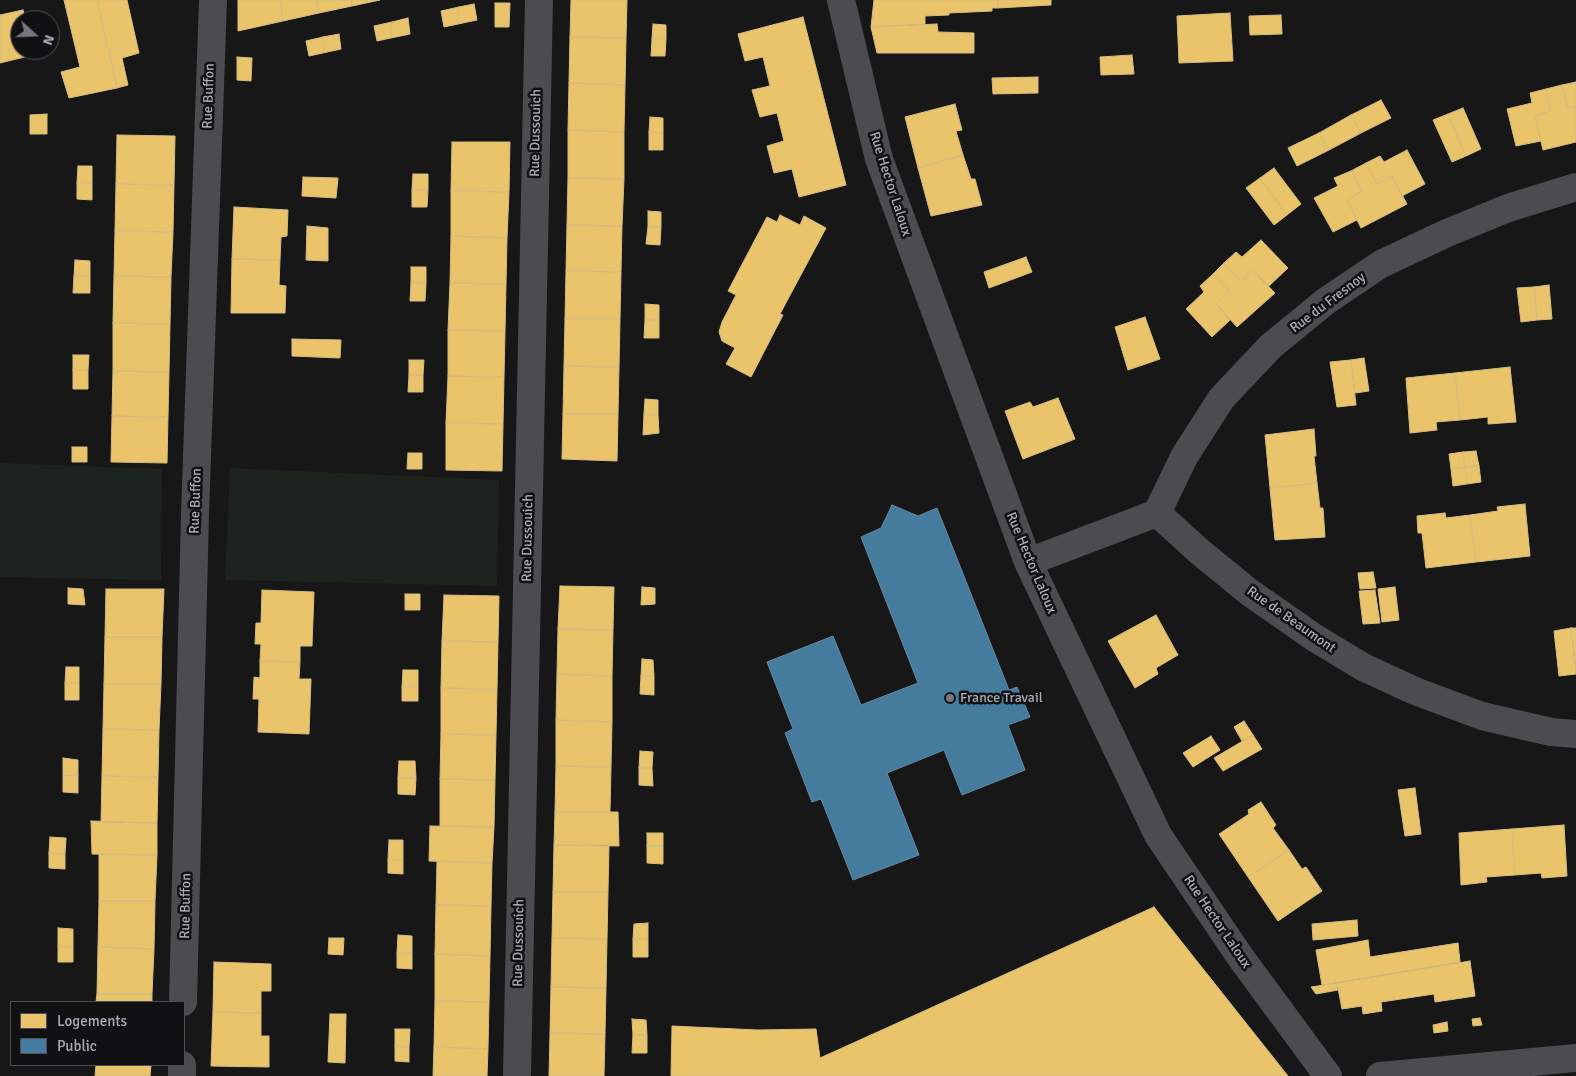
<!DOCTYPE html>
<html>
<head>
<meta charset="utf-8">
<style>
	body { margin:0 }
	#map { position:relative; width:1576px; height:1076px; overflow:hidden; background:#171717; font-family:Signika,sans-serif }
	canvas { display:block }
	.legend { position:absolute; left:10px; top:1001px; width:175px; height:65px; box-sizing:border-box; background:#111113; border:1px solid #4d4f55; margin:0; padding:6px 9px; list-style:none; font-size:15px; color:#a8adb8 }
	.legend li { display:flex; align-items:center; gap:10px; height:25px }
	.legend b { width:25px; border:1px solid #4d4f55 }
	.north { position:absolute; left:10px; top:10px; width:50px; height:50px; box-sizing:border-box; background:#111113; border:1px solid #4d4f55; border-radius:50%; rotate:110deg; font-size:14px; font-weight:700; line-height:20px; text-align:center; color:#a8adb8 }
	.north::after { content:''; display:block; margin:auto; width:18px; height:22px; background:#757880; clip-path:polygon(50% 0,100% 100%,50% 72%,0 100%) }
</style>
</head>
<body>
<div id="map">
<canvas width="1576" height="1076"></canvas>
<ul class="legend">
<li><b style="height:14px;background:#e9c46a"></b>Logements</li>
<li><b style="height:14px;background:#457b9d"></b>Public</li>
</ul>
<div class="north">N</div>
</div>
<script>
const c = document.querySelector('canvas').getContext('2d');
c.lineJoin = 'round';
function paint(path, color) {
  c.fillStyle = color;
  c.fill(path, 'evenodd');
}
function shape(rows) {
  const path = new Path2D();
  for (const r of rows) {
    path.moveTo(r[0], r[1]);
    for (let i = 2; i < r.length; i += 2) path.lineTo(r[i], r[i + 1]);
  }
  return path;
}
function stroke(path, color, width, dash) {
  c.strokeStyle = color;
  c.lineWidth = width;
  c.lineCap = dash ? 'butt' : 'round';
  c.setLineDash(dash || []);
  c.stroke(path);
}
function write(font, color, halo, rows, align = 'center') {
  c.font = font + ' Signika,sans-serif';
  c.lineWidth = 5;
  c.setLineDash([]);
  c.textBaseline = 'middle';
  c.strokeStyle = halo;
  c.fillStyle = color;
  for (const [text, x, y, turn = 0] of rows) {
    c.save();
    c.translate(x, y);
    c.rotate((+turn || 0) * Math.PI / 180);
    c.textAlign = isNaN(turn) ? turn : align;
    if (halo) c.strokeText(text, 0, 0);
    c.fillText(text, 0, 0);
    c.restore();
  }
}
const green = shape([
	[0,463,162,469,161,580,0,577],
	[230,468,499,480,497,586,225,580]
]);
const homes = shape([
	[64,0,97,0,117,88,69,98,61,72,80,67,64,0],
	[97,0,127,0,139,53,122,58,128,85,117,88,97,0],
	[238,0,280,0,283,21,238,31,238,0],
	[280,0,316,0,319,13,283,21,280,0],
	[316,0,351,0,352,6,319,13,316,0],
	[351,0,380,0,352,6,351,0],
	[571,0,627,0,626,38,570,37,571,0],
	[874,0,998,0,998,8,992,8,992,11,949,13,949,15,925,16,925,24,871,27,874,0],
	[998,0,1051,0,1051,5,998,8,998,0],
	[495,3,510,3,509,27,495,27,495,3],
	[474,4,477,20,458,24,459,7,474,4],
	[459,7,458,24,444,27,441,11,459,7],
	[23,10,25,20,20,20,20,50,32,50,33,55,0,63,0,15,23,10],
	[1230,13,1233,61,1179,63,1177,16,1230,13],
	[1281,15,1282,34,1250,35,1249,16,1281,15],
	[803,17,846,185,799,197,792,169,774,173,767,146,784,141,777,113,760,117,752,90,770,86,763,57,745,61,738,34,803,17],
	[408,18,410,34,391,38,392,22,408,18],
	[392,22,391,38,377,41,374,26,392,22],
	[653,24,666,25,666,39,652,39,653,24],
	[937,24,938,32,974,33,974,53,877,53,871,27,937,24],
	[339,34,341,49,323,53,325,47,323,37,339,34],
	[323,37,325,47,323,53,309,56,306,41,323,37],
	[570,37,626,38,625,85,569,83,570,37],
	[652,39,666,39,665,56,651,56,652,39],
	[1132,55,1134,74,1101,75,1100,57,1132,55],
	[237,57,252,58,251,81,237,80,237,57],
	[1038,77,1038,93,993,94,992,78,1038,77],
	[1576,82,1576,106,1568,108,1562,85,1576,82],
	[569,83,625,85,624,132,568,130,569,83],
	[1562,85,1568,108,1576,106,1576,142,1543,150,1535,116,1550,111,1546,89,1562,85],
	[1546,89,1550,111,1535,116,1541,141,1516,146,1507,109,1532,103,1530,93,1546,89],
	[1381,100,1391,118,1361,133,1351,115,1381,100],
	[955,104,962,130,956,131,963,155,918,168,905,117,955,104],
	[1463,108,1481,149,1466,156,1448,114,1463,108],
	[47,114,47,134,30,134,30,115,47,114],
	[1448,114,1466,156,1452,162,1433,120,1448,114],
	[1351,115,1361,133,1329,150,1319,133,1351,115],
	[650,117,663,118,663,133,649,132,650,117],
	[568,130,624,132,624,179,568,178,568,130],
	[649,132,663,133,663,150,649,150,649,132],
	[1319,133,1329,150,1297,166,1288,148,1319,133],
	[117,135,175,136,174,185,116,184,117,135],
	[452,142,510,142,509,192,451,191,452,142],
	[1407,150,1425,184,1402,196,1392,176,1377,184,1366,163,1380,156,1384,162,1407,150],
	[963,155,971,179,975,179,982,205,931,216,918,168,963,155],
	[1366,163,1377,184,1392,176,1407,204,1361,228,1347,200,1362,191,1351,171,1366,163],
	[78,166,92,166,92,183,77,183,78,166],
	[1274,168,1301,204,1287,215,1260,178,1274,168],
	[1351,171,1362,191,1347,200,1357,220,1333,232,1314,198,1338,186,1334,178,1351,171],
	[413,174,428,174,428,190,412,190,413,174],
	[303,177,338,178,336,198,302,196,303,177],
	[568,178,624,179,622,226,567,225,568,178],
	[1260,178,1287,215,1274,225,1246,188,1260,178],
	[77,183,92,183,92,200,77,199,77,183],
	[116,184,174,185,173,232,115,231,116,184],
	[412,190,428,190,427,207,412,207,412,190],
	[451,191,509,192,507,238,451,236,451,191],
	[234,207,288,210,287,236,281,237,280,260,232,259,234,207],
	[648,211,661,212,661,227,648,227,648,211],
	[780,215,800,225,804,216,826,228,780,314,783,315,751,377,726,364,735,348,722,341,719,332,722,322,736,295,728,291,767,217,777,222,780,215],
	[567,225,622,226,621,272,566,271,567,225],
	[307,226,328,228,328,261,306,260,307,226],
	[648,227,661,227,660,245,646,244,648,227],
	[115,231,173,232,171,277,114,276,115,231],
	[451,236,507,238,506,284,450,283,451,236],
	[1261,240,1288,268,1269,286,1253,270,1241,281,1224,263,1236,252,1242,257,1261,240],
	[1026,257,1032,272,989,288,984,272,1026,257],
	[232,259,280,260,279,285,286,286,285,313,231,313,232,259],
	[75,260,90,261,90,276,74,276,75,260],
	[1224,263,1241,281,1253,270,1275,293,1237,327,1216,304,1229,291,1213,274,1224,263],
	[411,267,426,267,426,283,411,282,411,267],
	[566,271,621,272,620,319,565,319,566,271],
	[1213,274,1229,291,1216,304,1230,320,1212,337,1186,309,1204,292,1200,286,1213,274],
	[74,276,90,276,90,293,73,293,74,276],
	[114,276,171,277,170,324,113,323,114,276],
	[411,282,426,283,425,301,410,301,411,282],
	[450,283,506,284,505,331,448,330,450,283],
	[1549,285,1552,319,1537,320,1534,287,1549,285],
	[1534,287,1537,320,1521,322,1517,288,1534,287],
	[645,304,659,305,659,320,645,320,645,304],
	[1145,317,1160,359,1128,370,1115,327,1145,317],
	[565,319,620,319,619,367,564,366,565,319],
	[645,320,659,320,659,338,644,338,645,320],
	[113,323,170,324,169,372,113,371,113,323],
	[448,330,505,331,504,377,448,376,448,330],
	[292,339,341,340,340,358,292,356,292,339],
	[73,355,89,355,88,370,73,370,73,355],
	[1364,358,1369,391,1355,393,1351,360,1364,358],
	[409,360,424,360,423,375,409,375,409,360],
	[1351,360,1356,405,1337,407,1330,362,1351,360],
	[564,366,619,367,618,414,563,414,564,366],
	[1510,367,1516,422,1488,424,1488,417,1460,420,1455,373,1510,367],
	[73,370,88,370,88,389,73,389,73,370],
	[113,371,169,372,168,417,112,416,113,371],
	[1455,373,1460,420,1436,422,1437,430,1410,433,1406,378,1455,373],
	[409,375,423,375,423,392,408,392,409,375],
	[448,376,504,377,503,424,446,423,448,376],
	[1058,398,1075,439,1023,459,1005,411,1030,402,1033,407,1058,398],
	[645,399,658,400,658,415,644,414,645,399],
	[563,414,618,414,617,461,562,459,563,414],
	[644,414,658,415,659,433,643,435,644,414],
	[112,416,168,417,167,463,111,462,112,416],
	[446,423,503,424,502,471,446,470,446,423],
	[1314,429,1316,456,1314,456,1317,483,1270,488,1265,435,1314,429],
	[72,447,87,447,87,462,72,462,72,447],
	[1476,451,1479,466,1465,467,1463,452,1476,451],
	[1463,452,1465,467,1451,469,1449,454,1463,452],
	[408,453,422,453,422,469,407,469,408,453],
	[1479,466,1481,482,1467,484,1465,467,1479,466],
	[1465,467,1467,484,1453,486,1451,469,1465,467],
	[1317,483,1320,508,1323,508,1325,537,1275,540,1270,488,1317,483],
	[1525,504,1530,556,1476,562,1470,515,1498,511,1497,507,1525,504],
	[1445,513,1446,518,1470,515,1476,562,1426,568,1422,533,1418,533,1417,516,1445,513],
	[1373,572,1376,588,1360,589,1358,573,1373,572],
	[560,586,614,587,613,630,558,629,560,586],
	[642,587,655,588,655,604,641,605,642,587],
	[1395,587,1399,620,1382,622,1378,589,1395,587],
	[68,588,83,589,85,605,68,604,68,588],
	[106,589,164,589,162,637,105,637,106,589],
	[262,590,314,592,312,646,300,646,300,662,260,661,261,644,255,644,256,623,261,623,262,590],
	[1375,590,1380,623,1363,624,1359,591,1375,590],
	[405,594,420,594,420,610,405,610,405,594],
	[444,595,499,596,498,642,442,641,444,595],
	[1156,615,1178,655,1156,668,1158,674,1135,688,1108,641,1156,615],
	[1571,628,1576,674,1559,676,1554,631,1571,628],
	[1571,628,1576,628,1576,669,1571,628],
	[558,629,613,630,612,676,557,674,558,629],
	[105,637,162,637,161,684,104,684,105,637],
	[442,641,498,642,497,689,441,688,442,641],
	[642,659,653,660,654,676,641,676,642,659],
	[260,661,300,662,299,679,311,679,309,734,258,732,259,699,253,699,254,677,260,678,260,661],
	[66,667,79,667,79,683,65,683,66,667],
	[403,670,418,670,418,687,402,687,403,670],
	[557,674,612,676,612,722,556,720,557,674],
	[641,676,654,676,654,695,640,694,641,676],
	[65,683,79,683,79,700,65,700,65,683],
	[104,684,161,684,159,730,103,729,104,684],
	[402,687,418,687,418,701,402,701,402,687],
	[441,688,497,689,496,735,441,734,441,688],
	[556,720,612,722,611,767,556,766,556,720],
	[1244,721,1253,735,1242,741,1234,727,1244,721],
	[103,729,159,730,158,777,102,776,103,729],
	[441,734,496,735,495,780,440,779,441,734],
	[1253,735,1262,749,1223,771,1214,758,1253,735],
	[1211,736,1220,750,1193,767,1183,753,1211,736],
	[640,751,653,752,652,768,639,768,640,751],
	[63,758,78,760,78,775,63,776,63,758],
	[399,761,415,761,416,778,398,778,399,761],
	[556,766,611,767,610,812,555,812,556,766],
	[639,768,652,768,653,786,639,785,639,768],
	[78,775,78,793,63,792,63,776,78,775],
	[102,776,158,777,157,823,101,822,102,776],
	[398,778,416,778,415,795,398,794,398,778],
	[440,779,495,780,494,827,440,826,440,779],
	[1415,788,1421,834,1405,836,1398,790,1415,788],
	[1261,802,1276,825,1273,828,1289,850,1248,877,1219,834,1249,814,1248,810,1261,802],
	[555,812,618,812,619,846,554,845,555,812],
	[91,821,157,823,157,855,92,854,91,821],
	[1564,825,1567,876,1542,878,1541,873,1515,875,1512,829,1564,825],
	[430,826,494,827,492,863,429,861,430,826],
	[1512,829,1515,875,1486,877,1487,882,1461,885,1459,833,1512,829],
	[647,833,663,833,663,846,647,846,647,833],
	[50,837,66,838,65,854,49,853,50,837],
	[389,840,403,840,403,860,388,860,389,840],
	[554,845,609,845,608,892,553,892,554,845],
	[647,846,663,846,663,864,647,863,647,846],
	[1289,850,1302,869,1306,867,1322,891,1278,921,1248,877,1289,850],
	[49,853,65,854,65,869,49,868,49,853],
	[99,854,157,855,155,901,99,901,99,854],
	[388,860,403,860,403,874,388,873,388,860],
	[437,861,492,863,491,906,436,905,437,861],
	[553,892,608,892,607,939,552,938,553,892],
	[99,901,155,901,154,949,98,947,99,901],
	[436,905,491,906,490,956,435,954,436,905],
	[1154,907,1288,1076,671,1076,672,1026,758,1030,816,1029,820,1058,1154,907],
	[1357,920,1358,936,1313,940,1312,924,1357,920],
	[648,923,648,939,633,939,634,924,648,923],
	[58,928,73,929,73,947,58,946,58,928],
	[398,935,412,936,412,953,397,953,398,935],
	[329,938,344,938,343,955,328,954,329,938],
	[552,938,607,939,606,988,551,987,552,938],
	[633,939,648,939,648,957,633,957,633,939],
	[1368,940,1370,957,1458,943,1460,962,1322,985,1316,950,1368,940],
	[58,946,73,947,73,962,58,962,58,946],
	[98,947,154,949,152,994,97,994,98,947],
	[397,953,412,953,412,969,397,968,397,953],
	[435,954,490,956,489,1002,435,1001,435,954],
	[1470,961,1475,996,1435,1002,1434,994,1381,1002,1382,1011,1363,1014,1362,1006,1342,1009,1337,983,1470,961],
	[214,962,271,964,271,991,261,991,261,1013,213,1012,214,962],
	[1337,983,1338,990,1316,994,1311,987,1337,983],
	[551,987,606,988,605,1034,550,1033,551,987],
	[97,994,152,994,152,1002,96,1002,97,994],
	[435,1001,489,1002,488,1049,434,1047,435,1001],
	[213,1012,261,1013,261,1036,269,1036,269,1067,211,1066,213,1012],
	[330,1014,346,1014,345,1063,328,1062,330,1014],
	[1480,1018,1482,1025,1473,1026,1472,1019,1480,1018],
	[632,1019,646,1020,647,1035,633,1035,632,1019],
	[1447,1022,1448,1031,1434,1033,1433,1025,1447,1022],
	[395,1029,410,1029,409,1047,395,1046,395,1029],
	[550,1033,605,1034,604,1076,549,1076,550,1033],
	[633,1035,647,1035,647,1053,632,1053,633,1035],
	[395,1046,409,1047,409,1062,395,1061,395,1046],
	[434,1047,488,1049,487,1076,433,1076,434,1047],
	[96,1065,151,1065,150,1076,95,1076,96,1065]
]);
const public = shape([
	[892,505,918,516,937,508,1009,690,1017,687,1030,717,1008,725,1025,770,962,795,944,750,887,773,919,855,853,880,821,799,812,802,785,733,793,729,767,662,833,636,861,705,918,683,861,537,881,528,892,505]
]);
const minor = shape([
	[841,0,879,159,1028,562,1158,835,1241,958,1328,1076],
	[1157,513,1184,457,1221,399,1271,346,1326,301,1381,264,1447,233,1508,208,1576,187],
	[1028,562,1157,513,1200,552,1249,592,1315,638,1363,667,1415,691,1482,716,1551,732,1576,734],
	[183,1002,195,514,213,0],
	[182,1076,182,1065],
	[517,1076,539,0],
	[1380,1076,1576,1058]
]);
const markers = [
	[950,698,5,"#757880"]
];
const streetNames = [
	["Rue Buffon",209,96,-88],
	["Rue Dussouich",536,133,-89],
	["Rue Hector Laloux",890,184,72],
	["Rue du Fresnoy",1328,303,-37],
	["Rue Buffon",196,501,-88],
	["Rue Dussouich",528,538,-89],
	["Rue Hector Laloux",1031,563,67],
	["Rue de Beaumont",1291,620,35],
	["Rue Buffon",186,906,-89],
	["Rue Hector Laloux",1217,922,56],
	["Rue Dussouich",519,943,-89]
];
const poiNames = [
	["France Travail",960,698]
];
paint(green, '#1d241e');
paint(homes, '#e9c46a');
stroke(homes, '#d6bd81', 1);
paint(public, '#457b9d');
stroke(public, '#638aa5', 1);
stroke(minor, '#4b4c50', 28);
for (const [x, y, r, color] of markers) {
  const dot = new Path2D();
  dot.arc(x, y, r, 0, 2 * Math.PI);
  c.fillStyle = color;
  c.fill(dot);
  stroke(dot, '#111113', 2);
}
write('14px', '#a8adb8', '#111113', streetNames);
write('14px', '#a8adb8', '#111113', poiNames, 'left');
</script>
</body>
</html>
